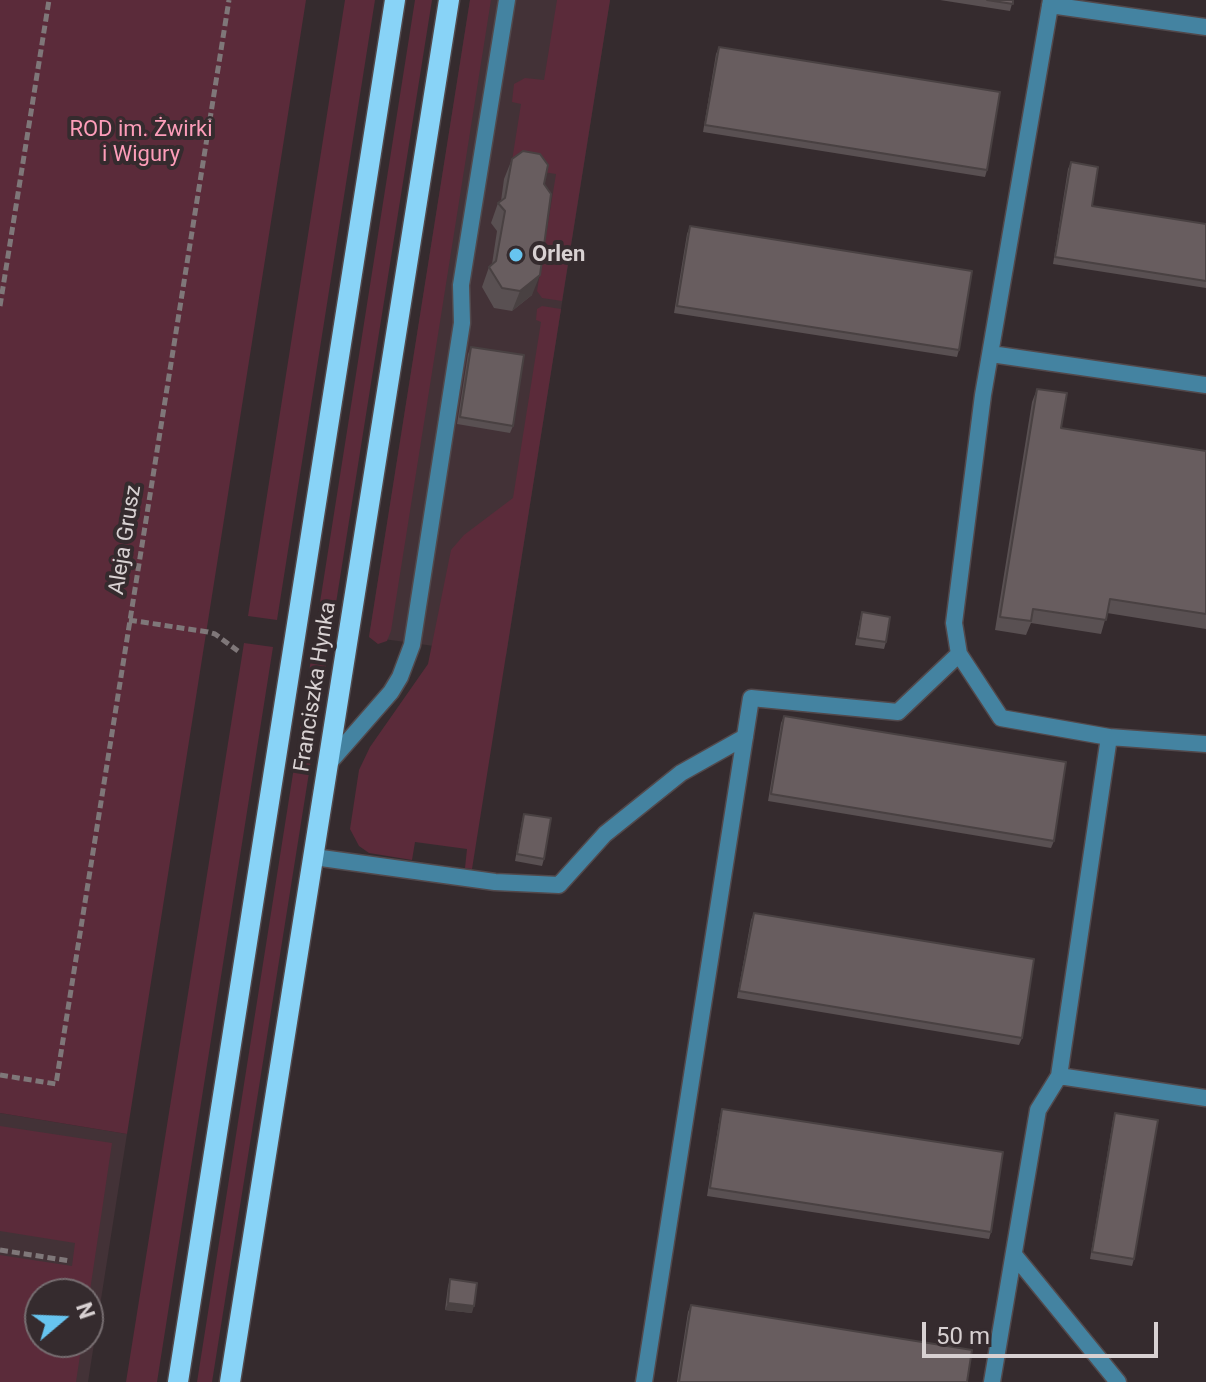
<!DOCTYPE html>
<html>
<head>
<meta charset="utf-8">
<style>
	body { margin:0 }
	#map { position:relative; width:1206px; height:1382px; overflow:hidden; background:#352b2e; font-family:Roboto,sans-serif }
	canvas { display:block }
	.north { position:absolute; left:24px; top:1278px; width:80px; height:80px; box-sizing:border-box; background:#352b2e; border:2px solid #766d70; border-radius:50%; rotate:71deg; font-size:22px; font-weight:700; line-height:32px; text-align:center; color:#d8d1d2 }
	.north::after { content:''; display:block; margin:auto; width:28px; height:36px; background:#67c4ef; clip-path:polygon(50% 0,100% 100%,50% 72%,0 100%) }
	.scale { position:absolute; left:922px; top:1322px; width:236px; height:36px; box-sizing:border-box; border:4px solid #d8d1d2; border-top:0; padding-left:10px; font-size:24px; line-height:28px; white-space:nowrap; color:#d8d1d2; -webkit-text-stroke:6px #352b2e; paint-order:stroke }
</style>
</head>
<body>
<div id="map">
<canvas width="1206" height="1382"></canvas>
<div class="north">N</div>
<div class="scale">50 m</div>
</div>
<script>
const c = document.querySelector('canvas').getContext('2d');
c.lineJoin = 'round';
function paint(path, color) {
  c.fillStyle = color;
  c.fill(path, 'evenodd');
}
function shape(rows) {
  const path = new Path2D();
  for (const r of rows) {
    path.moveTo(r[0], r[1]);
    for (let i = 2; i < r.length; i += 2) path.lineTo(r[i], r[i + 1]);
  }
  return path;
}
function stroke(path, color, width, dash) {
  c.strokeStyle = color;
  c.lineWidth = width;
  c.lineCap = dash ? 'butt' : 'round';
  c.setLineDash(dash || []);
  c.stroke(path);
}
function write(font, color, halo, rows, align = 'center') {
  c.font = font + ' Roboto,sans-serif';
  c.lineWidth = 8;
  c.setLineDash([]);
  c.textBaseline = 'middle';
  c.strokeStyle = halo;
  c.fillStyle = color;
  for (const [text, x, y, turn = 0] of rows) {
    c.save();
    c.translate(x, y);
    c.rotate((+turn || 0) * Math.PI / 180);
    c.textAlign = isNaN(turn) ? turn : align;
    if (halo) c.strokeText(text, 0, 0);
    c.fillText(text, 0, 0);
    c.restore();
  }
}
const built = shape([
	[470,0,610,0,506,656,369,637],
	[0,1113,127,1134,88,1382,0,1382],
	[40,1294,88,1294,88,1342,40,1342]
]);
const green = shape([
	[0,0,306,0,127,1134,0,1113],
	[345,0,375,0,277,620,248,616],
	[415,0,432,0,212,1382,197,1382],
	[470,0,491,0,391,631,387,641,378,644,369,637],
	[557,0,610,0,562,301,542,298,537,291,556,174,511,167,521,104,512,102,514,84,525,78,544,80],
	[542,306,561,309,472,869,465,868,467,849,415,842,412,860,369,853,359,846,350,829,359,770,370,747,428,664,451,550,464,535,513,498,541,322,536,320,537,309],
	[244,643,273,647,157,1382,126,1382],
	[0,1126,112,1143,88,1304,88,1294,40,1294,40,1342,82,1342,76,1382,0,1382,0,1255,72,1266,75,1243,0,1231]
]);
const path = shape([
	[0,306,49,0],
	[129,620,208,632,215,634,238,651],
	[0,1075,56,1084,229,0],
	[0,1250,70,1261]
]);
const service = shape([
	[1050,5,1206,27],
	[991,354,1206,385],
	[1109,737,1206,744],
	[329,763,391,692,400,677,412,645,462,323,461,285,507,0],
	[314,857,495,882,559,885,605,834,681,773,745,737],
	[1059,1076,1206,1098],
	[1015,1256,1118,1382],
	[644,1382,751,698,898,712,959,654],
	[992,1382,1038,1110,1059,1076,1109,737,1001,718,959,654,954,623,983,395,1051,0]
]);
const primary = shape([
	[178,1382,395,0],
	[230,1382,449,0]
]);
const wall = shape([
	[940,0,1013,0,1010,11],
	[719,47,987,170,985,177,703,132,716,54],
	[512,159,544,184,532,295,512,311,494,308,482,287,489,267,492,264,497,231,491,223,498,203,501,201,504,179],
	[1071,162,1092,206,1206,224,1206,288,1053,264,1068,169],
	[690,226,959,350,957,357,674,313,687,234],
	[471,347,513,426,510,433,457,424,468,354],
	[1037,389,1061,428,1206,451,1206,629,1107,613,1101,634,1031,623,1026,635,995,630,1032,402],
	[862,612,886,642,884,649,855,645,860,619],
	[784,716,1054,841,1051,848,768,801,781,723],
	[524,814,544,859,542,866,515,861,522,821],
	[754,913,1022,1038,1019,1045,737,998,751,920],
	[722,1109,991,1232,989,1239,707,1196,720,1116],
	[1115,1113,1134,1259,1132,1266,1090,1259,1113,1120],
	[450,1279,472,1313,445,1310,448,1286],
	[691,1305,967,1382,677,1382,688,1312]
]);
const shadedWall = shape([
	[540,275,532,295,512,311,520,291],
	[448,1303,474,1306,472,1313,445,1310]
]);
const building = shape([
	[987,0,1013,0,1013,4,987,0],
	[719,47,1000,92,987,170,705,125,719,47],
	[523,151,540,154,548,165,544,184,551,194,540,275,520,291,502,288,489,267,496,261,505,211,498,203,505,198,512,159,523,151],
	[1071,162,1098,167,1092,206,1206,224,1206,281,1055,257,1071,162],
	[690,226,972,271,959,350,677,306,690,226],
	[471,347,524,355,513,426,460,417,471,347],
	[1037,389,1067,393,1061,428,1206,451,1206,614,1110,599,1106,620,1033,609,1031,621,1000,617,1037,389],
	[862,612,890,617,886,642,858,638,862,612],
	[784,716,1066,762,1054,841,771,794,784,716],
	[524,814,551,818,544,859,517,854,524,814],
	[754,913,1034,959,1022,1038,739,991,754,913],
	[722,1109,1003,1152,991,1232,710,1188,722,1109],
	[1115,1113,1158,1120,1134,1259,1092,1252,1115,1113],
	[450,1279,477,1283,474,1306,448,1303,450,1279],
	[691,1305,972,1350,967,1382,679,1382,691,1305]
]);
const markers = [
	[516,255,8,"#67c4ef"]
];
const parkNames = [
	["ROD im. Żwirki",141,130],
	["i Wigury",141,155]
];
const poiNames = [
	["Orlen",532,255]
];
const streetNames = [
	["Aleja Grusz",126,540,-81],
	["Franciszka Hynka",316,687,-81]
];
paint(built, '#433237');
paint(green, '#5b2b3a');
stroke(service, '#52494c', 19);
stroke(primary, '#52494c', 23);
stroke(path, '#7f7779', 5, [8, 4]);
stroke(service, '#4483a1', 16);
stroke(primary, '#88d3f7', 20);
paint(wall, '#595052');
paint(shadedWall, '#494142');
paint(building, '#685d5f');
stroke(building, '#494142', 2);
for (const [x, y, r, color] of markers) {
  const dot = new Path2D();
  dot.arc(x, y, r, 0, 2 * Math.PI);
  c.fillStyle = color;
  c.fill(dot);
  stroke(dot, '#352b2e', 3);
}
write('22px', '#fd9db9', '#352b2e', parkNames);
write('bold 22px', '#d8d1d2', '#352b2e', poiNames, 'left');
write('22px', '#d8d1d2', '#352b2e', streetNames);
</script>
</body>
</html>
